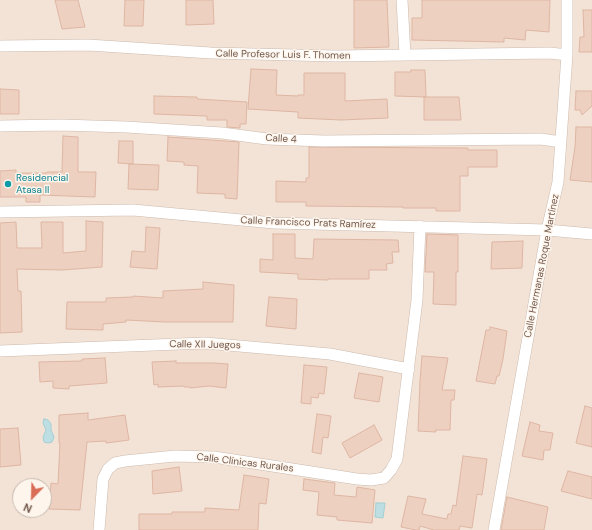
<!DOCTYPE html>
<html>
<head>
<meta charset="utf-8">
<style>
	body { margin:0 }
	#map { position:relative; width:592px; height:530px; overflow:hidden; background:#fbf2e7; font-family:"DM Sans",sans-serif }
	canvas { display:block }
	.north { position:absolute; left:12px; top:478px; width:40px; height:40px; box-sizing:border-box; background:#fef6ed; border:1px solid #c6b7ad; border-radius:50%; rotate:203deg; font-size:11px; font-weight:700; line-height:16px; text-align:center; color:#72594d }
	.north::after { content:''; display:block; margin:auto; width:14px; height:18px; background:#da6d56; clip-path:polygon(50% 0,100% 100%,50% 72%,0 100%) }
</style>
</head>
<body>
<div id="map">
<canvas width="592" height="530"></canvas>
<div class="north">N</div>
</div>
<script>
const c = document.querySelector('canvas').getContext('2d');
c.lineJoin = 'round';
function paint(path, color) {
  c.fillStyle = color;
  c.fill(path, 'evenodd');
}
function shape(rows) {
  const path = new Path2D();
  for (const r of rows) {
    path.moveTo(r[0], r[1]);
    for (let i = 2; i < r.length; i += 2) path.lineTo(r[i], r[i + 1]);
  }
  return path;
}
function stroke(path, color, width, dash) {
  c.strokeStyle = color;
  c.lineWidth = width;
  c.lineCap = dash ? 'butt' : 'round';
  c.setLineDash(dash || []);
  c.stroke(path);
}
function write(font, color, halo, rows, align = 'center') {
  c.font = font + ' "DM Sans",sans-serif';
  c.lineWidth = 3;
  c.setLineDash([]);
  c.textBaseline = 'middle';
  c.strokeStyle = halo;
  c.fillStyle = color;
  for (const [text, x, y, turn = 0] of rows) {
    c.save();
    c.translate(x, y);
    c.rotate((+turn || 0) * Math.PI / 180);
    c.textAlign = isNaN(turn) ? turn : align;
    if (halo) c.strokeText(text, 0, 0);
    c.fillText(text, 0, 0);
    c.restore();
  }
}
const residential = shape([
	[0,0,592,0,592,530,0,530],
	[20,486,44,486,44,510,20,510]
]);
const water = shape([
	[44,419,48,420,51,424,51,430,54,437,52,442,48,443,44,442,43,437,46,430,43,423,44,419],
	[376,503,385,503,383,518,375,517,376,503]
]);
const building = shape([
	[55,0,78,0,85,27,62,29,55,0],
	[125,0,144,0,143,26,124,26,125,0],
	[186,0,213,0,214,24,186,25,186,0],
	[354,0,387,0,389,47,354,48,354,0],
	[422,0,550,0,549,32,526,30,525,40,504,38,504,42,412,40,412,18,422,18,422,0],
	[583,10,592,10,592,52,579,52,580,37,584,37,583,10],
	[251,69,277,70,276,95,298,96,298,95,304,95,304,73,345,73,345,101,387,99,388,118,341,120,298,118,298,112,248,109,251,69],
	[411,70,425,70,426,97,395,96,395,72,411,72,411,70],
	[0,89,19,90,19,114,0,114,0,89],
	[576,91,592,91,592,106,582,115,580,110,575,110,576,91],
	[154,96,197,97,197,99,247,102,246,124,240,124,240,128,227,127,227,120,207,120,207,116,154,114,154,96],
	[424,97,459,97,461,120,424,120,424,97],
	[576,127,592,127,592,182,570,180,575,147,576,127],
	[63,136,78,137,78,172,96,172,95,197,40,195,40,202,26,202,26,197,0,197,0,171,16,170,16,173,47,173,47,172,62,172,63,136],
	[168,137,239,142,237,199,225,198,225,194,197,193,198,166,184,165,184,162,167,161,168,137],
	[119,141,133,141,133,164,118,163,119,141],
	[309,147,468,148,468,150,497,150,497,167,468,167,468,176,460,176,460,211,436,211,436,208,403,208,403,207,306,206,306,202,276,202,276,181,306,182,306,178,309,178,309,147],
	[129,164,159,165,158,190,128,189,129,164],
	[86,221,103,222,102,267,62,270,17,269,18,291,21,291,22,332,0,333,0,223,16,222,17,248,42,248,41,222,63,222,63,253,86,251,86,221],
	[146,227,160,228,157,269,130,267,132,251,145,252,146,227],
	[273,234,295,234,295,258,313,259,314,239,398,240,399,252,392,252,393,263,386,264,387,270,369,270,369,279,328,279,328,280,298,279,298,274,260,272,260,259,273,260,273,234],
	[427,234,458,235,458,272,456,272,456,305,433,304,434,272,425,272,427,234],
	[523,241,522,268,491,269,492,242,523,241],
	[203,282,234,285,233,322,165,322,126,320,126,322,103,324,103,330,66,329,67,302,106,302,106,298,133,297,133,296,163,298,163,291,203,289,203,282],
	[269,297,297,299,296,329,266,326,269,297],
	[490,327,507,331,503,359,499,376,497,376,495,384,476,381,486,330,490,330,490,327],
	[422,356,448,358,442,390,455,390,454,400,451,400,450,430,435,430,436,432,418,431,420,381,422,356],
	[105,358,107,383,69,386,69,389,53,388,53,381,40,382,39,362,82,361,82,359,105,358],
	[176,361,176,363,213,363,228,364,226,388,209,386,190,388,190,387,184,387,184,386,158,387,158,384,154,385,152,362,176,361],
	[304,365,327,367,324,394,319,393,318,398,311,397,311,404,301,403,304,365],
	[359,373,383,377,379,402,354,398,359,373],
	[585,406,592,408,592,447,576,443,585,406],
	[88,413,88,420,125,415,129,440,106,443,106,441,87,442,80,510,49,509,51,483,58,484,60,443,59,443,59,415,88,413],
	[317,414,331,416,328,438,323,437,321,454,312,452,317,414],
	[530,422,540,425,539,431,553,433,550,450,544,450,543,460,522,456,530,422],
	[374,425,382,440,350,458,342,443,374,425],
	[18,428,21,465,0,467,0,429,18,428],
	[463,456,487,459,482,495,477,494,472,528,460,526,459,530,434,530,420,526,419,530,416,530,401,527,408,496,426,499,422,514,447,519,448,514,451,514,453,505,456,506,463,456],
	[179,467,182,491,153,494,152,471,179,467],
	[568,471,592,477,592,499,561,491,568,471],
	[244,475,269,479,266,504,259,503,258,530,139,530,139,514,172,514,172,512,205,512,205,508,239,510,244,475],
	[304,479,335,483,334,495,356,497,357,487,375,490,372,523,337,520,337,517,317,515,319,492,303,490,304,479],
	[507,497,548,507,544,530,501,530,507,497]
]);
const minor = shape([
	[402,0,405,55],
	[0,46,88,45,211,53,336,56,550,53,567,55],
	[0,126,61,125,126,127,222,133,267,139,324,141,541,139,561,142],
	[0,212,133,210,274,223,547,230,592,234],
	[0,351,205,343,330,354,409,369],
	[99,530,103,479,108,469,115,463,125,461,175,456,214,457,357,479,371,480,384,478,391,470,397,459,417,300,420,226],
	[494,530,547,230,558,182,567,55,567,0]
]);
const markers = [
	[8,184,4,"#0f9aa8"]
];
const streetNames = [
	["Calle Profesor Luis F. Thomen",283,55,1],
	["Calle 4",281,139,3],
	["Calle Francisco Prats Ramírez",308,223,2],
	["Calle Hermanas Roque Martínez",542,266,-79],
	["Calle XII Juegos",205,345,1],
	["Calle Clínicas Rurales",245,463,7]
];
const cultureNames = [
	["Residencial",16,178],
	["Atasa II",16,190]
];
paint(residential, '#f2e3d6');
paint(water, '#bddfe3');
stroke(water, '#a4cfd4', 1);
paint(building, '#eed0c1');
stroke(building, '#dfb6a3', 1);
stroke(minor, '#ccbaae', 12);
stroke(minor, '#fff', 11);
for (const [x, y, r, color] of markers) {
  const dot = new Path2D();
  dot.arc(x, y, r, 0, 2 * Math.PI);
  c.fillStyle = color;
  c.fill(dot);
  stroke(dot, '#fef6ed', 1.5);
}
write('10px', '#72594d', '#fef6ed', streetNames);
write('10px', '#0d838f', '#fef6ed', cultureNames, 'left');
</script>
</body>
</html>
